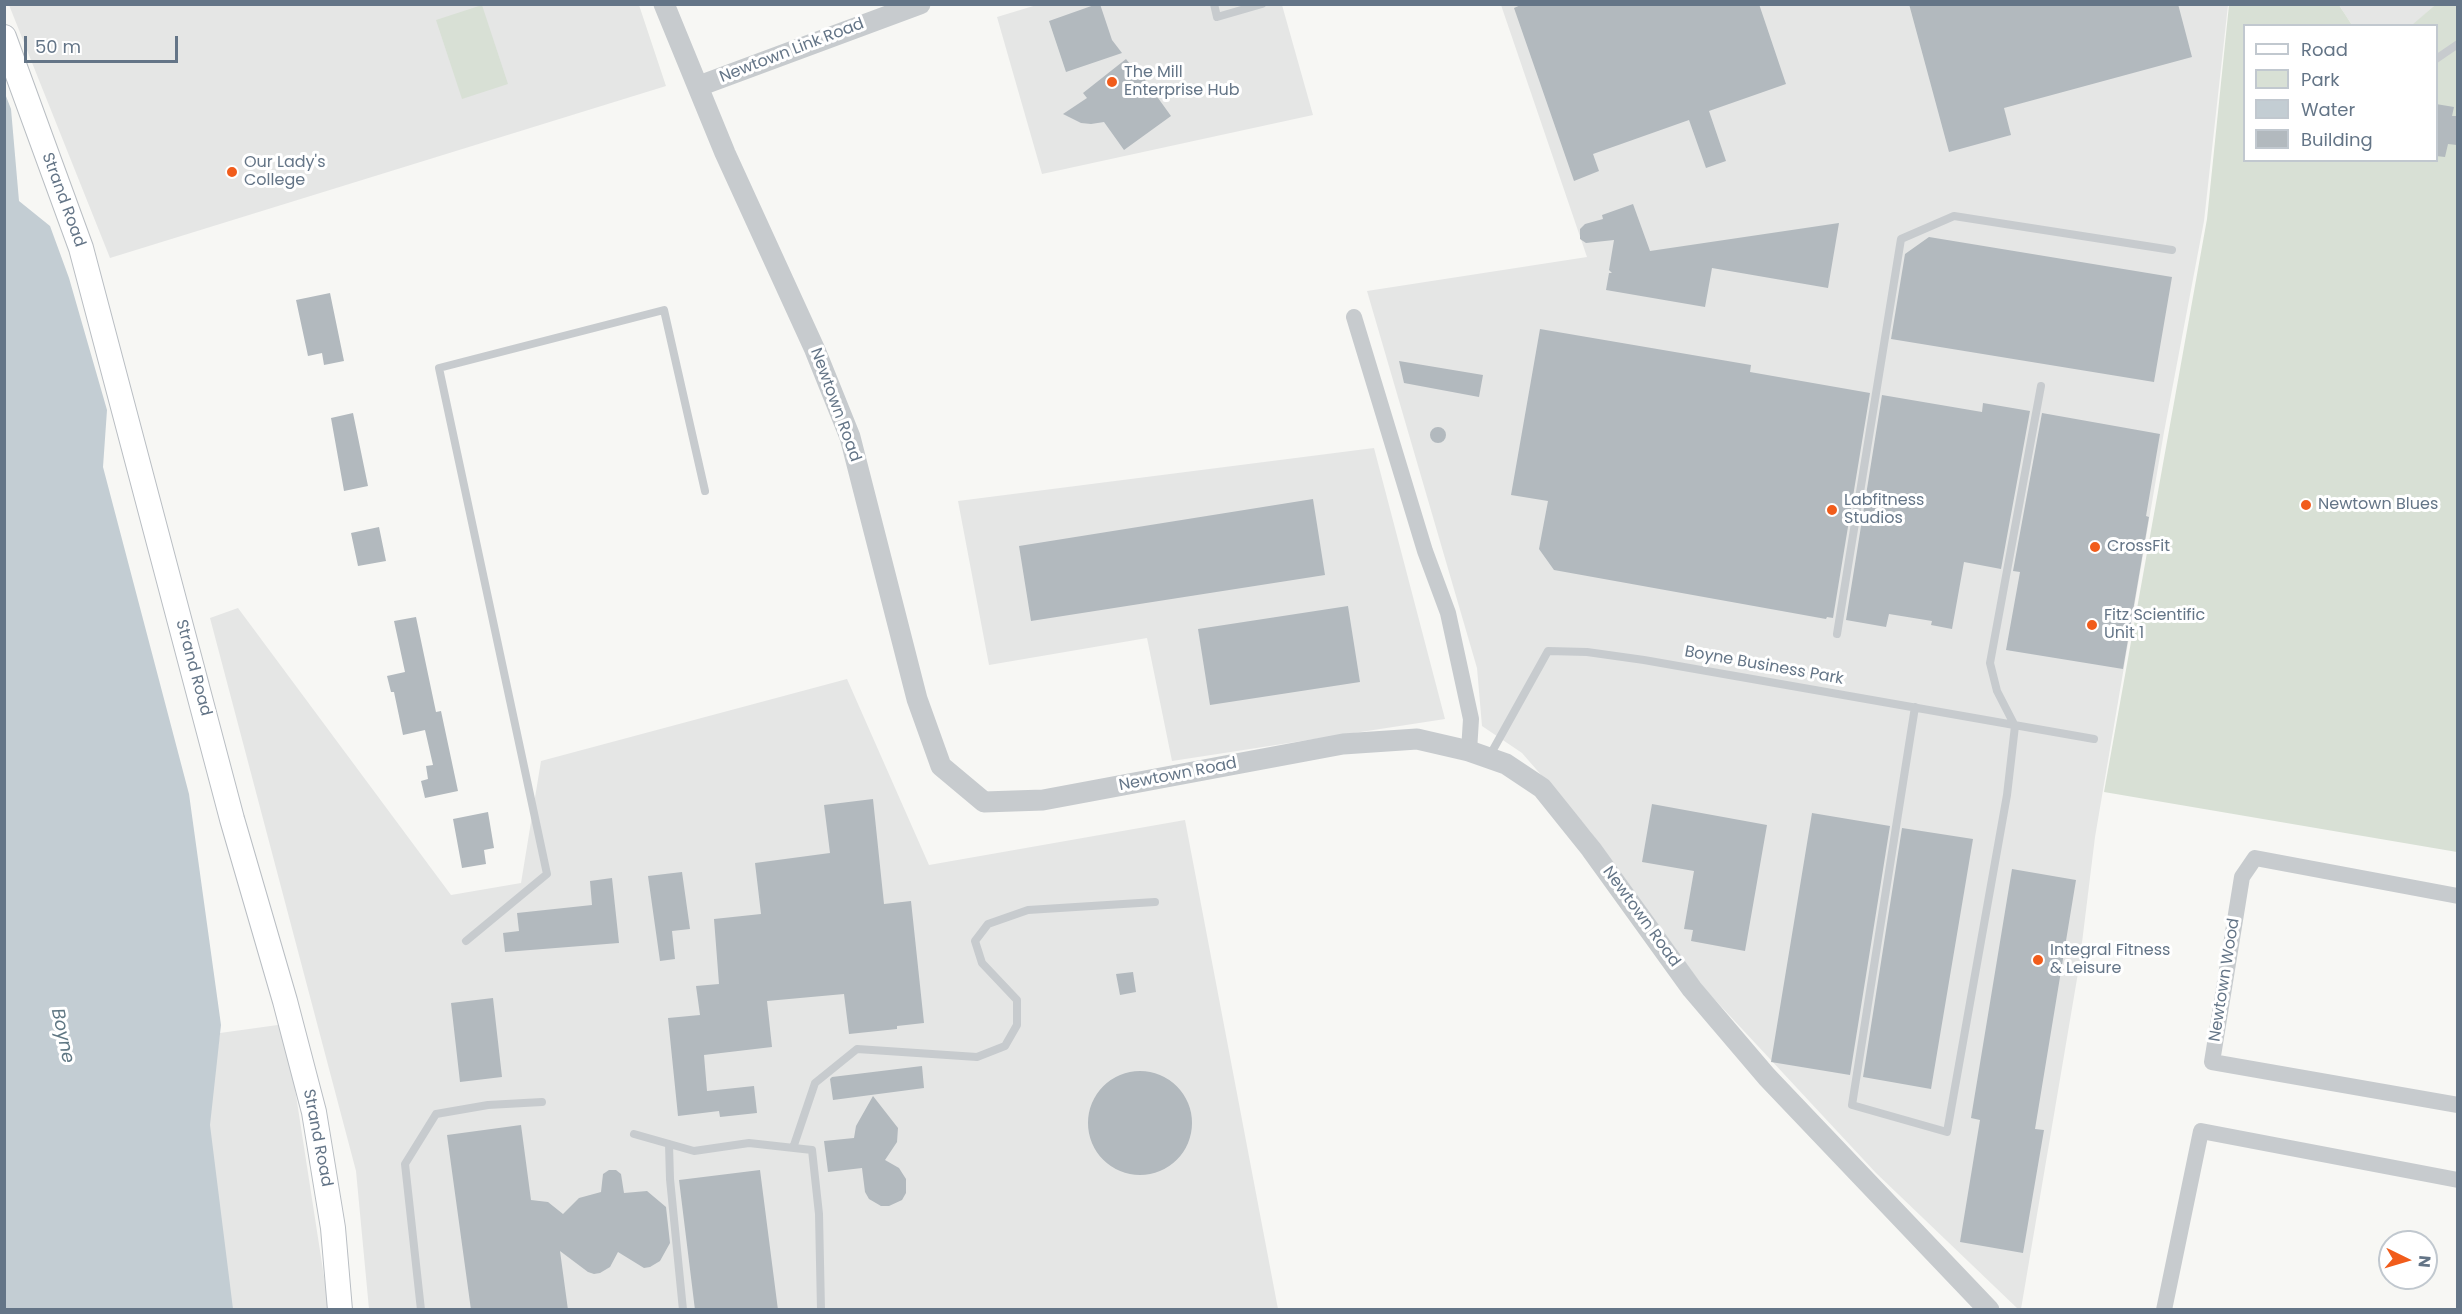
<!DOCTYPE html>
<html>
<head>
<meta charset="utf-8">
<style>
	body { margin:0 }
	#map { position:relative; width:2462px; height:1314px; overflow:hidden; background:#f7f7f4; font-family:Poppins,sans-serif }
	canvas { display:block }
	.frame { position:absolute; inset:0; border:6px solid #647587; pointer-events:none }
	.legend { position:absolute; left:2243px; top:24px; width:195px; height:138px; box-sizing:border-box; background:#fff; border:2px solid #c1c8cf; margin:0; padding:8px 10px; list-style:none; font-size:18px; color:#647587 }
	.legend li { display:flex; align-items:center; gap:12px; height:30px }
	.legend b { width:30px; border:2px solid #c1c8cf }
	.north { position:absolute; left:2378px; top:1230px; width:60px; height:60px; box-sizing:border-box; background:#fff; border:2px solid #c1c8cf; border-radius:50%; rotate:95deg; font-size:16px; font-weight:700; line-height:24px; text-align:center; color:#647587 }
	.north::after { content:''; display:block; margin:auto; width:21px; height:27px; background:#f15c1b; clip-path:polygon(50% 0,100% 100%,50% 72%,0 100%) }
	.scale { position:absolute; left:24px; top:36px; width:154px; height:27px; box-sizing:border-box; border:3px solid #647587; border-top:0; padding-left:8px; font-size:18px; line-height:21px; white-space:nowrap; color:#647587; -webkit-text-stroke:4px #fff; paint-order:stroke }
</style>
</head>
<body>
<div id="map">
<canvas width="2462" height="1314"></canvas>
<div class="frame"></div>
<ul class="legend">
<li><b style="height:8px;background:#fff"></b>Road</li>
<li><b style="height:16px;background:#d8e0d5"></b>Park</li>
<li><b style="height:16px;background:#c3cdd3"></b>Water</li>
<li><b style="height:16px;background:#b2b9be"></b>Building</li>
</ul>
<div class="north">N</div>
<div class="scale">50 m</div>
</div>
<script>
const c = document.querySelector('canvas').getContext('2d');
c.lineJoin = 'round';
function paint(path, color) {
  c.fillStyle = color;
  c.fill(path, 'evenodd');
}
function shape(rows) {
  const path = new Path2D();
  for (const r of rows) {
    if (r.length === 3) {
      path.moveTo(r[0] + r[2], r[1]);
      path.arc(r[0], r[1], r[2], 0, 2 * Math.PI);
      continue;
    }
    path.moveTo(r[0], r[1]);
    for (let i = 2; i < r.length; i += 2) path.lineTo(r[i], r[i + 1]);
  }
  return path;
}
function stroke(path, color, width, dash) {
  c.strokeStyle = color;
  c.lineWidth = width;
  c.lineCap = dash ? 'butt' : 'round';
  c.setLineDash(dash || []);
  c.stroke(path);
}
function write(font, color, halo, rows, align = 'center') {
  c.font = font + ' Poppins,sans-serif';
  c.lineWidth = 6;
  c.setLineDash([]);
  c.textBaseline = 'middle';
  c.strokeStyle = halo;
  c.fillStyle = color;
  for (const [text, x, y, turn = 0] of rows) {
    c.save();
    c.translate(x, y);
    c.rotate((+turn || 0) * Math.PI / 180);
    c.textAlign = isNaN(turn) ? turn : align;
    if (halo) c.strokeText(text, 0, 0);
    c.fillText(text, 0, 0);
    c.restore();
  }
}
const built = shape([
	[1040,4,1282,5,1313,115,1042,174,997,17],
	[9,5,639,5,666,86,110,258],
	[1501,5,2228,5,2204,221,2164,432,2095,837,2079,967,2021,1309,2018,1309,1876,1173,1703,987,1590,831,1522,753,1482,726,1477,668,1367,291,1587,257],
	[2339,5,2435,5,2412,26,2352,25],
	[1374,448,1445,719,1172,761,1147,638,989,665,958,501],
	[238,608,451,895,521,883,541,761,847,679,929,865,1185,820,1278,1309,369,1309,356,1171,210,618],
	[285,1024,329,1309,227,1309,206,1135,220,1033]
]);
const green = shape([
	[482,5,508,84,462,99,436,20],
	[2229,5,2339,5,2352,25,2244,26,2244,160,2436,160,2436,26,2412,25,2435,5,2457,5,2457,852,2104,792,2207,219]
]);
const water = shape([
	[4,91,11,109,19,201,50,226,69,278,107,410,103,467,189,794,221,1025,210,1125,233,1309,5,1309]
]);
const building = shape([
	[1097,4,1100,4,1112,40,1122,53,1066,72,1049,21],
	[1523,4,1759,4,1786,84,1709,111,1726,161,1706,168,1689,120,1593,154,1599,171,1574,181,1514,8],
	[1909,4,2178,4,2192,57,2004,108,2011,135,1949,152],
	[1126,59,1133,68,1135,66,1171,116,1124,150,1104,122,1091,124,1081,123,1063,114,1087,98,1083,93],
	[2436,104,2454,107,2452,116,2457,116,2457,145,2448,144,2445,157,2436,156],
	[1633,204,1650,251,1839,223,1828,288,1712,268,1705,307,1606,290,1609,273,1612,273,1609,270,1614,240,1586,243,1580,239,1580,229,1585,224,1603,219,1602,215],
	[1929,237,2172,277,2154,382,1891,339,1905,254],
	[330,293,344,361,324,365,322,353,308,356,296,300],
	[1540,329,1751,365,1750,372,1870,393,1833,618,1827,617,1826,619,1554,570,1539,549,1548,501,1511,495],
	[1399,361,1483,375,1479,397,1404,383],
	[1882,395,1982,412,1983,403,2030,411,2001,569,1964,562,1952,629,1931,625,1932,621,1889,614,1886,627,1846,620],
	[353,413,368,486,344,491,331,418],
	[2042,413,2160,434,2146,516,2149,517,2123,669,2006,650,2020,572,2013,571],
	[1438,435,8],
	[1313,499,1325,575,1031,621,1019,546],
	[379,527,386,561,358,566,351,533],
	[1348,606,1360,682,1210,705,1198,629],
	[416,617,436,712,441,711,458,791,425,798,421,781,428,779,426,766,433,765,425,730,403,735,394,692,391,692,387,676,405,672,394,621],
	[873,799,884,904,911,901,924,1023,897,1026,897,1029,849,1034,844,994,767,1001,772,1047,704,1055,707,1091,754,1086,757,1113,720,1117,719,1111,678,1116,668,1018,700,1015,696,986,719,984,714,919,761,914,755,863,830,853,824,805],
	[1652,804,1767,825,1745,951,1691,941,1693,930,1684,929,1694,871,1642,862],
	[488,812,494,848,484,850,486,864,462,868,453,819],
	[1812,813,1890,826,1850,1075,1771,1062],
	[1902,828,1973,839,1931,1089,1863,1077],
	[2012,869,2076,880,2035,1129,2044,1130,2023,1253,1960,1242,1980,1120,1971,1118],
	[682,872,690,929,672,931,675,959,660,961,648,876],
	[612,878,619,943,505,952,503,933,519,931,517,913,592,905,590,881],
	[1133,972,1136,992,1120,995,1116,974],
	[493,998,502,1077,460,1082,451,1003],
	[922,1066,924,1088,833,1100,830,1079,832,1077],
	[1140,1123,52],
	[873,1096,898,1128,897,1142,885,1160,899,1168,906,1179,906,1193,902,1200,889,1206,881,1206,869,1199,865,1192,862,1168,828,1172,824,1141,854,1138,856,1126],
	[521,1125,531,1200,548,1202,563,1214,579,1198,601,1192,603,1174,609,1170,616,1170,621,1174,624,1193,647,1191,666,1207,670,1243,660,1261,650,1267,644,1268,618,1252,610,1267,600,1273,594,1274,588,1272,560,1251,568,1310,471,1310,447,1135],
	[760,1170,778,1310,695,1310,679,1180]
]);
const service = shape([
	[1214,4,1217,17,1262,4],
	[2436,59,2458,44],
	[1837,634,1901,239,1954,216,2172,250],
	[1915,707,1852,1105,1947,1132,2007,795,2015,726,1997,691,1990,663,2041,386],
	[1489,757,1548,651,1587,652,1644,660,2094,739],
	[466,941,547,874,439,368,664,310,705,491],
	[634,1134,694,1151,749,1143,812,1150,819,1214,821,1310],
	[669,1144,670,1179,683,1310],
	[793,1148,815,1083,857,1049,977,1057,1005,1046,1017,1025,1017,1000,982,963,975,941,988,924,1028,910,1155,902],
	[421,1310,405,1164,436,1114,488,1105,542,1102]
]);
const minor = shape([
	[1354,317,1425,551,1448,613,1471,719,1469,751],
	[2458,896,2255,858,2242,877,2212,1062,2458,1105],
	[2164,1310,2201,1131,2458,1180]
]);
const tertiary = shape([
	[664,4,725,153,815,350,850,437,917,699,941,766,984,802,1043,800,1343,744,1417,739,1469,751,1506,764,1542,788,1591,849,1692,989,1767,1077,1989,1310],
	[699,86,920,4]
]);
const secondary = shape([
	[4,37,81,248,232,819,285,1001,314,1112,333,1228,340,1310]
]);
const markers = [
	[1112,82,6,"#f15c1b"],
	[232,172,6,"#f15c1b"],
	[2306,505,6,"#f15c1b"],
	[1832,510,6,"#f15c1b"],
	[2095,547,6,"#f15c1b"],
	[2092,625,6,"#f15c1b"],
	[2038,960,6,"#f15c1b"]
];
const streetNames = [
	["Newtown Link Road",792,51,-21],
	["Strand Road",63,200,70],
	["Newtown Road",835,405,70],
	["Boyne Business Park",1764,666,10],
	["Strand Road",193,668,75],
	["Newtown Road",1178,775,-11],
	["Newtown Road",1641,917,54],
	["Newtown Wood",2225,980,-81],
	["Strand Road",317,1138,79]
];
const poiNames = [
	["The Mill",1124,73],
	["Enterprise Hub",1124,91],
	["Our Lady's",244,163],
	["College",244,181],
	["Labfitness",1844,501],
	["Studios",1844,519],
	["Newtown Blues",2318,505],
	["CrossFit",2107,547],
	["Fitz Scientific",2104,616],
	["Unit 1",2104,634],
	["Integral Fitness",2050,951],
	["& Leisure",2050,969]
];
const waterNames = [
	["Boyne",62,1036,78]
];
paint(built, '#e5e6e5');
paint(green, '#d8e0d5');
paint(water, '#c3cdd3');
paint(building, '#b2b9be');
stroke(secondary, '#b9bec3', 26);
stroke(service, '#c7cbce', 8);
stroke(minor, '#c7cbce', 16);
stroke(tertiary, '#c7cbce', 21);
stroke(secondary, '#fff', 24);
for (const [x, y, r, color] of markers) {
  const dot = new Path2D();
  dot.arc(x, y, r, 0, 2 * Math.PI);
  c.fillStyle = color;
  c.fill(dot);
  stroke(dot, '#fff', 2);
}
write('16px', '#647587', '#fff', streetNames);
write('16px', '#647587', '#fff', poiNames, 'left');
write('italic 18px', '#5f7783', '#fff', waterNames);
</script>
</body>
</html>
